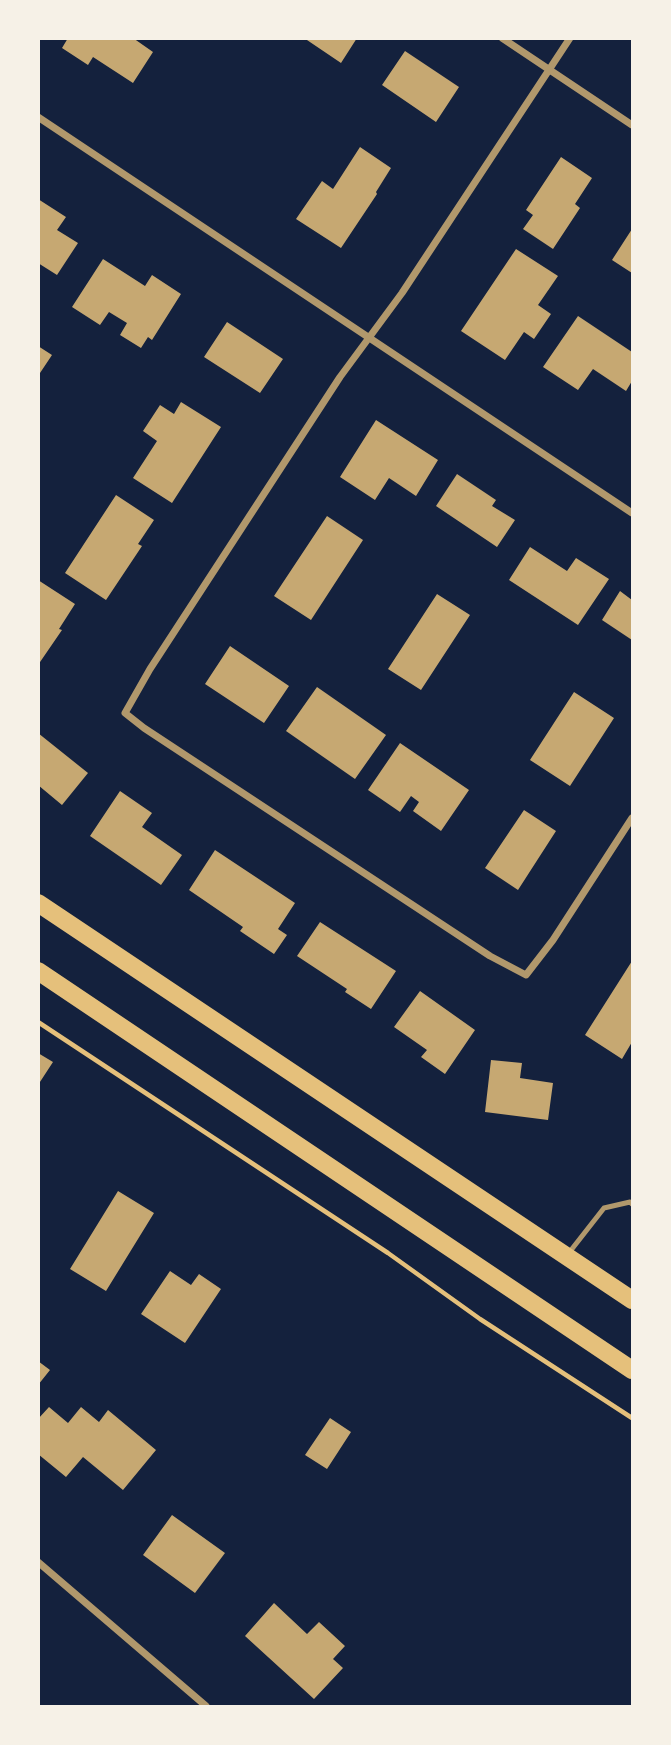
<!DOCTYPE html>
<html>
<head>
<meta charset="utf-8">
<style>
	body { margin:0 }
	#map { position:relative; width:671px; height:1745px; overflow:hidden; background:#14213d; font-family:"Asap Condensed",sans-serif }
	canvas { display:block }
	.frame { position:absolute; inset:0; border:40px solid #f6f1e7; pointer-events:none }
</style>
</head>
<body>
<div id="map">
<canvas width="671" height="1745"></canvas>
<div class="frame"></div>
</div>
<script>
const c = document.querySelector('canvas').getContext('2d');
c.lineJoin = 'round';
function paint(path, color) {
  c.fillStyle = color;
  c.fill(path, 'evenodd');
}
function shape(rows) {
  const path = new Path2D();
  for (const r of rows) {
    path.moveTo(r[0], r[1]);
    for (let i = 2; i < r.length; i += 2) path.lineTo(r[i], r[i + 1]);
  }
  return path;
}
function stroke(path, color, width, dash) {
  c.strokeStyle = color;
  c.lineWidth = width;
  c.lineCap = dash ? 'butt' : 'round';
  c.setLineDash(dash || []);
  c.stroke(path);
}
const building = shape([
	[68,38,133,38,153,52,133,83,93,57,88,65,62,48],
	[304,38,357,38,341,63],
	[405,51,459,87,436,122,382,85],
	[360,147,391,168,376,192,377,194,341,248,296,219,322,181,333,189],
	[561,157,592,178,575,204,580,208,553,249,523,229,533,215,526,210],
	[38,199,66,217,57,230,78,243,57,275,38,263],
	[632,229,632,273,612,260],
	[516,249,558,276,538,305,551,314,534,339,524,332,505,360,461,331],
	[103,259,145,286,152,275,181,294,152,340,148,337,141,348,120,335,127,323,109,312,100,325,72,307],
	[578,316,632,352,632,381,626,391,593,369,578,390,543,367],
	[227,322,283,359,260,393,204,357],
	[38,346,52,355,38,376],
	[181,402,221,427,172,503,133,478,157,441,143,431,160,405,174,414],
	[376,420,438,460,416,496,389,478,375,500,340,477],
	[457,474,496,500,492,506,515,520,497,547,436,506],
	[116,495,154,520,138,544,142,546,106,600,65,573],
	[327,516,363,540,311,620,274,596],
	[530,547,567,571,576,558,609,579,578,625,509,580],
	[38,580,75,604,59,629,62,630,38,665],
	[620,591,632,600,632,640,602,620],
	[437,594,470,615,421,690,388,669],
	[230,646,289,686,264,723,205,684],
	[317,687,386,735,355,779,286,731],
	[574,692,614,718,570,786,530,760],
	[38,733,88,773,62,805,38,785],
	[400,743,469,790,441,831,413,811,419,802,411,796,400,812,368,790],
	[120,791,152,813,142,827,182,855,161,885,90,836],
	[524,810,556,831,518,890,485,868],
	[215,850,295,903,278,929,287,935,274,954,240,931,243,927,189,890],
	[320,922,396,971,371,1009,345,992,347,989,297,956],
	[632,961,632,1042,622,1059,585,1035],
	[420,991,475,1030,445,1074,421,1057,427,1050,394,1027],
	[38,1053,53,1062,38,1085],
	[491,1060,522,1063,520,1078,553,1083,548,1120,485,1112],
	[118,1191,154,1213,106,1291,70,1269],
	[170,1271,191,1285,199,1274,221,1289,185,1343,141,1314],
	[38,1361,50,1370,38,1385],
	[49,1407,68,1423,81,1407,99,1422,108,1410,156,1450,123,1490,83,1457,66,1477,38,1454,38,1419],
	[330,1418,351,1432,327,1469,305,1455],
	[172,1515,225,1553,195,1593,143,1555],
	[274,1603,307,1634,319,1622,345,1646,333,1659,343,1668,314,1699,245,1636]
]);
const path = shape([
	[38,1022,388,1253,480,1319,632,1418]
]);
const service = shape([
	[568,1254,604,1208,630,1202,632,1204]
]);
const minor = shape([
	[502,38,632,125],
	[570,38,402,293,340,377,150,669,125,713,144,728,490,956,526,975,553,940,632,818],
	[38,117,632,513],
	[38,1562,206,1706]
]);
const primary = shape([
	[38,903,632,1300],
	[38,971,632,1370]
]);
paint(building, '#c6a872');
stroke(path, '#e5c07b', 4.5);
stroke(service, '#b1986c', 5);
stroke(minor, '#b1986c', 7);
stroke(primary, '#e5c07b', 18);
</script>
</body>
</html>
